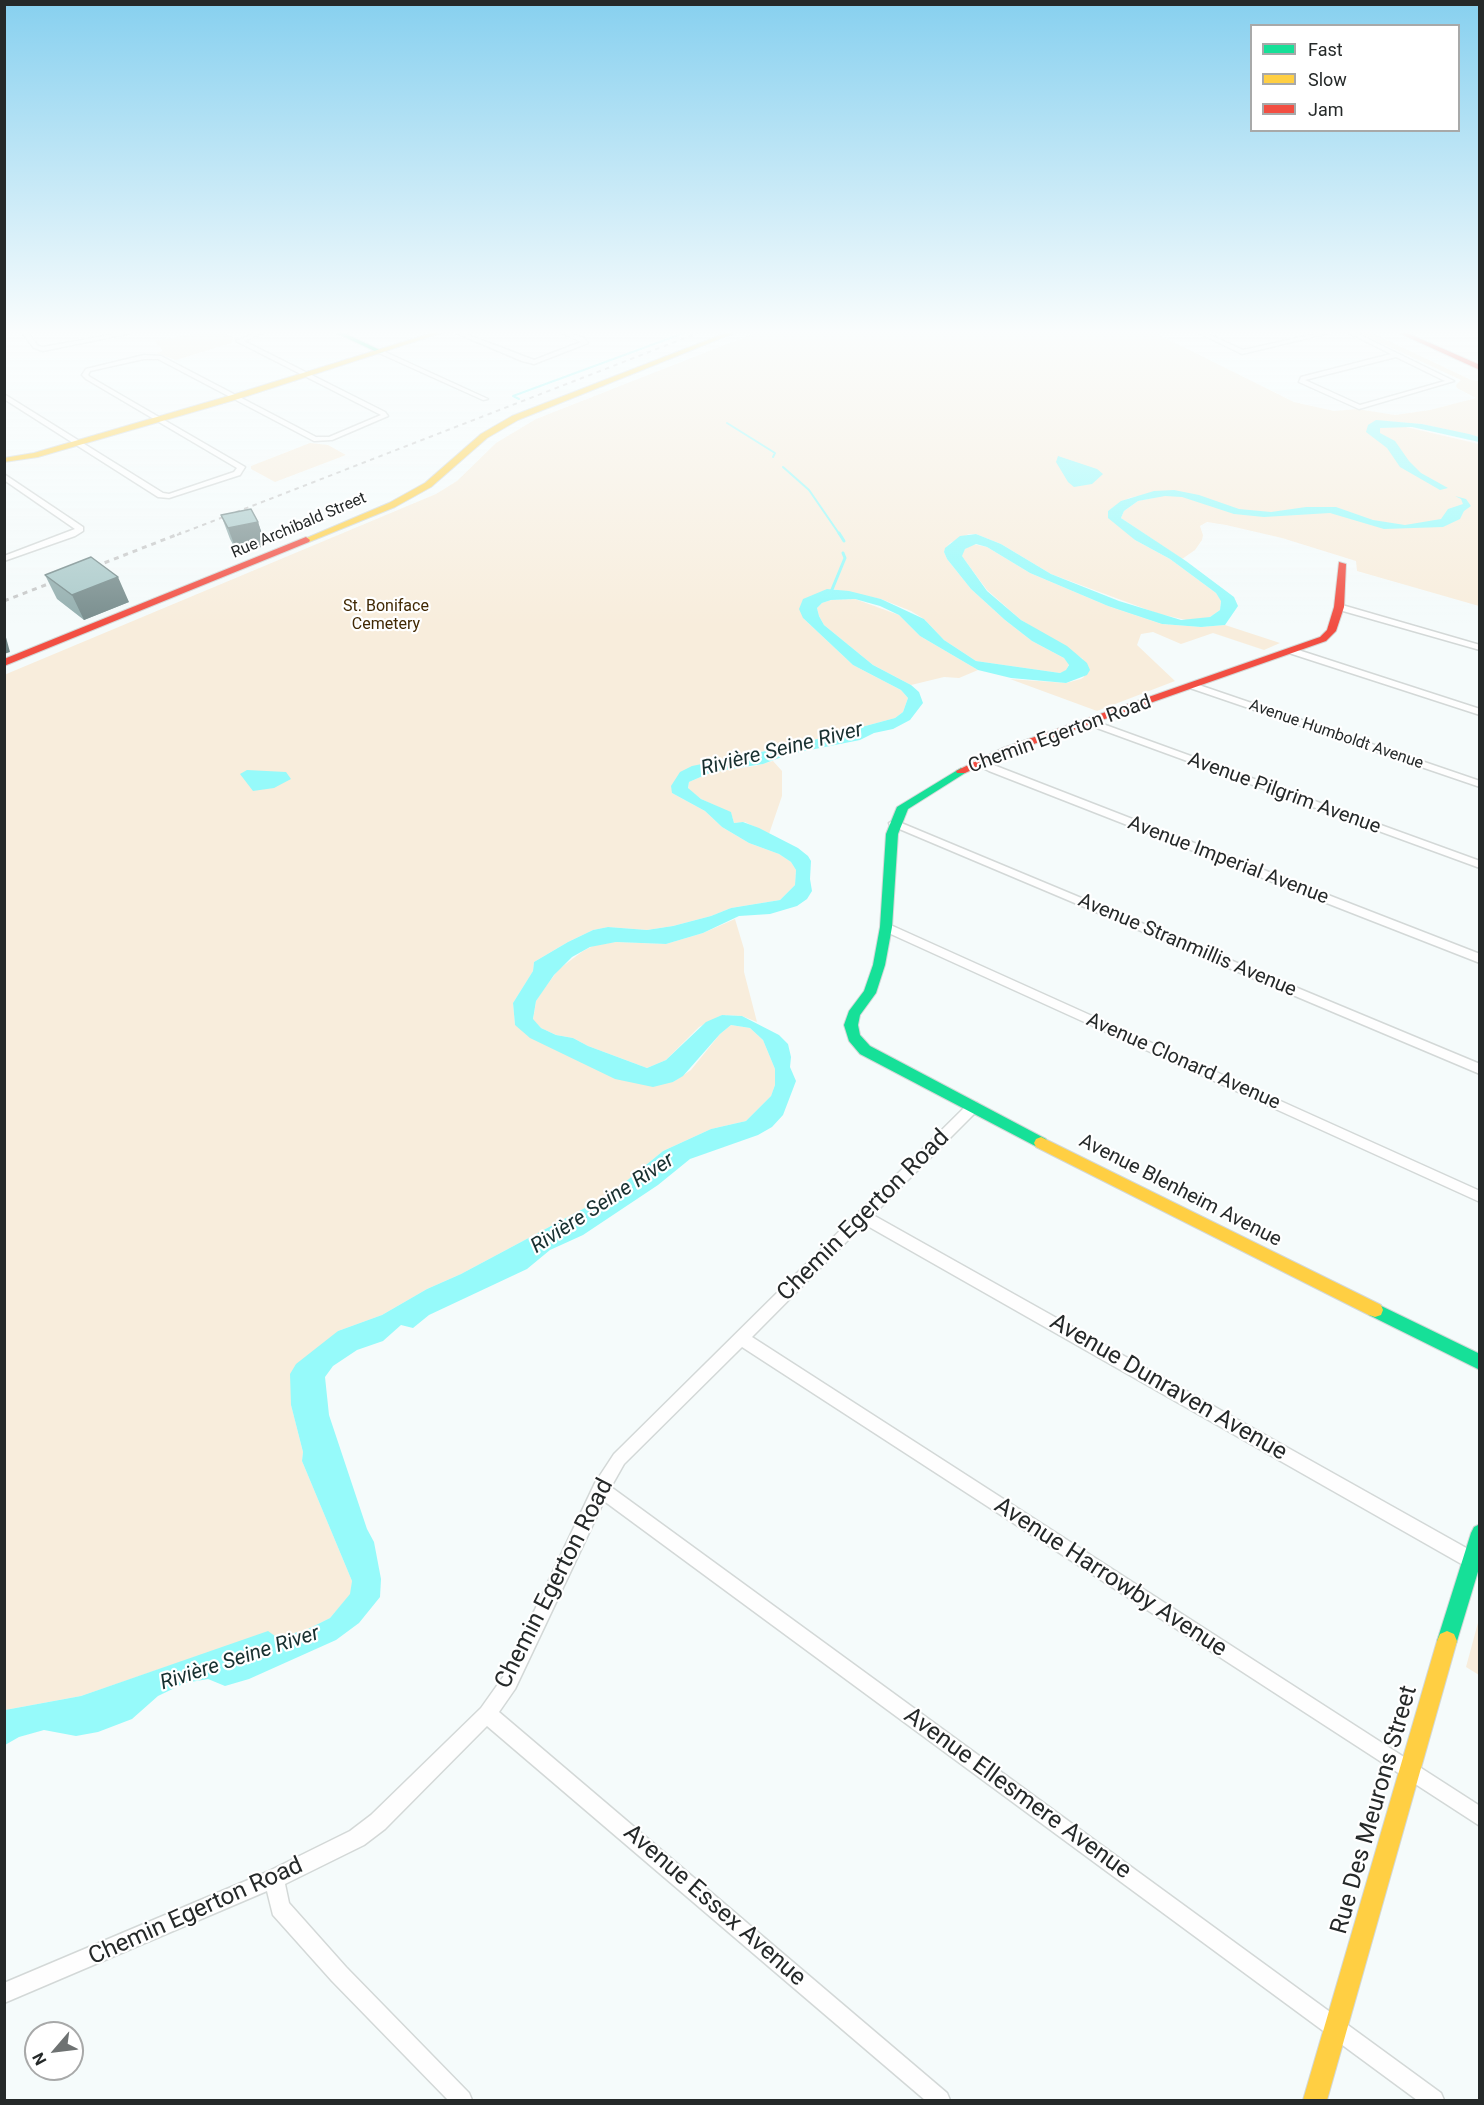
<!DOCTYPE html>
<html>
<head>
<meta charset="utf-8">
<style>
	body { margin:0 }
	#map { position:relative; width:1484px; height:2105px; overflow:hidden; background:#f5fbfb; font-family:Roboto,sans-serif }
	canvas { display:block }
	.frame { position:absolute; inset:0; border:6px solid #252929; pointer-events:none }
	.legend { position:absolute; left:1250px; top:24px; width:210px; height:108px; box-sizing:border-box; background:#fff; border:2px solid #a8a9a9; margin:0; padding:8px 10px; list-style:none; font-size:18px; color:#252929 }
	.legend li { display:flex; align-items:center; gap:12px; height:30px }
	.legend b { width:30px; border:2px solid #a8a9a9 }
	.north { position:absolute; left:24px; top:2021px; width:60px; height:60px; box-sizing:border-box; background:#fff; border:2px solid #a8a9a9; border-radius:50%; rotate:242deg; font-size:16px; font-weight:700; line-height:24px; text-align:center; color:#252929 }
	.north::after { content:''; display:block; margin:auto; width:21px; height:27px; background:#6e7272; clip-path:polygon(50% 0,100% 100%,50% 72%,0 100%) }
</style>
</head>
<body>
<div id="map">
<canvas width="1484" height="2105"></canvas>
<div class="frame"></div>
<ul class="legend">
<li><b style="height:8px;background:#16e098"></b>Fast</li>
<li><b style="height:8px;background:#ffcf43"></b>Slow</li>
<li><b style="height:8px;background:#f24e42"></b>Jam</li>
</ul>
<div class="north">N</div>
</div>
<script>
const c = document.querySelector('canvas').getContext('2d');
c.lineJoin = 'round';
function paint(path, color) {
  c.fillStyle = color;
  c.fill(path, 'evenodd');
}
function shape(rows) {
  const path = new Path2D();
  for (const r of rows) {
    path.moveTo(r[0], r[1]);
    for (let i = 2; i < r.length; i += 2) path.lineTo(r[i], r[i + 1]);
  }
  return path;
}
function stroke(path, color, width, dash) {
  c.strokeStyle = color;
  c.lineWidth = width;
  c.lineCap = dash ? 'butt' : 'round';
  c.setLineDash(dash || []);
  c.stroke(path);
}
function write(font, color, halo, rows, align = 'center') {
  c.font = font + ' Roboto,sans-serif';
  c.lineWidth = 4.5;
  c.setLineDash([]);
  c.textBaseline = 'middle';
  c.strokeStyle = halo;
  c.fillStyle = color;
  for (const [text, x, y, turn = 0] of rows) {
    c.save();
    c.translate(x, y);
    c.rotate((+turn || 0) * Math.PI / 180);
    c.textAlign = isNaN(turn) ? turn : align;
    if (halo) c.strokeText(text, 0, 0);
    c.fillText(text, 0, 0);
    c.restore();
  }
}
const green = shape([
	[196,333,223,333,234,338,231,343,176,360,156,353,163,351,155,341],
	[755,333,1155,333,1294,402,1334,411,1357,409,1395,415,1430,410,1476,398,1457,388,1456,385,1461,380,1360,333,1372,333,1471,380,1479,381,1479,437,1422,424,1380,421,1479,444,1479,606,1357,571,1356,561,1282,538,1226,525,1207,522,1200,526,1203,535,1202,540,1195,550,1182,559,1121,518,1124,511,1138,501,1153,498,1139,496,1129,498,1108,511,1135,540,1170,559,1216,593,1221,600,1220,610,1210,617,1191,621,1159,614,1051,574,1001,544,976,534,969,534,950,543,945,549,944,552,947,559,971,589,1005,620,1032,641,1064,658,1069,664,1066,671,1060,673,976,661,944,640,924,619,911,611,881,599,832,589,803,618,853,665,901,690,908,698,903,712,895,718,795,745,709,762,672,793,705,811,722,827,749,843,779,854,791,862,796,870,795,885,780,900,731,908,711,916,673,926,647,930,608,927,593,930,568,942,534,962,533,971,513,1003,515,1025,673,1082,691,1070,720,1034,731,1025,750,1028,763,1040,775,1069,775,1085,771,1096,746,1121,711,1129,663,1151,624,1183,596,1202,461,1274,427,1289,382,1315,338,1331,291,1405,303,1452,302,1461,352,1581,351,1594,330,1618,306,1630,283,1636,275,1636,268,1632,81,1696,5,1710,4,675,436,494,457,481,496,443,536,419],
	[310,443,328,445,346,455,275,482,251,469,251,466],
	[973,544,987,547,1030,573,1108,606,1162,624,1201,627,1225,625,1280,643,1264,650,1213,633,1181,644,1153,632,1141,634,1137,645,1175,681,1097,711,1010,679,1066,683,1081,679,1084,677,1083,659,1021,620,987,590,961,555,965,549],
	[855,599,899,615,920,636,978,670,959,678,944,677,911,685,873,665,824,625,819,616,817,608,822,603,831,600],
	[773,761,782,771,782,796,769,834,745,822,734,823,731,813,701,799,688,789,689,782,712,772,755,766],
	[735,919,744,949,744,972,757,1022,742,1016,722,1015,699,1027,666,1060,647,1068,588,1046,573,1038,556,1035,541,1028,533,1020,536,1001,543,990,559,969,583,951,595,945,616,942,666,944,703,933],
	[1479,1619,1479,1675,1466,1667]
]);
const water = shape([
	[1376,420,1422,424,1469,434,1479,437,1479,442,1412,427,1380,428,1380,433,1395,441,1409,461,1421,473,1448,488,1440,490,1400,467,1387,448,1366,432,1368,425],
	[1058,456,1097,469,1103,474,1092,484,1074,487,1068,482,1056,462],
	[1174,490,1199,495,1239,509,1271,512,1306,507,1336,507,1373,520,1405,525,1441,519,1448,509,1463,504,1461,499,1455,496,1466,499,1471,506,1464,511,1460,519,1443,527,1384,529,1330,513,1264,517,1234,514,1182,497,1165,496,1138,501,1124,511,1121,518,1186,561,1234,597,1238,606,1225,625,1201,627,1162,624,1108,606,1030,573,987,547,976,544,965,549,962,556,987,591,1021,620,1067,646,1087,663,1090,670,1087,675,1066,683,1011,678,978,670,920,636,899,615,880,606,855,599,831,600,822,603,817,608,819,616,824,625,873,665,911,685,919,692,923,703,910,720,893,729,874,733,860,740,790,754,763,764,712,772,689,782,688,788,701,799,731,812,734,823,743,822,759,828,798,848,808,856,811,861,810,879,812,891,807,899,797,906,770,914,739,916,703,933,666,944,616,942,590,947,572,957,554,975,536,1001,533,1019,541,1028,556,1035,573,1038,588,1046,647,1068,666,1060,706,1022,722,1015,742,1016,779,1035,788,1044,791,1057,790,1067,796,1081,783,1115,772,1127,758,1135,690,1159,658,1185,583,1235,550,1250,527,1269,429,1315,413,1328,401,1325,383,1341,357,1350,333,1366,325,1377,329,1415,367,1529,374,1542,381,1579,380,1597,359,1623,336,1640,249,1679,225,1686,208,1679,185,1683,158,1696,132,1719,98,1732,76,1736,44,1730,19,1737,5,1745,5,1710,81,1696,268,1631,275,1636,283,1636,306,1630,330,1618,350,1594,352,1581,302,1461,303,1452,291,1405,290,1374,296,1364,338,1331,382,1315,427,1289,461,1274,596,1202,624,1183,663,1151,711,1129,746,1121,771,1096,775,1085,775,1069,763,1040,750,1028,731,1025,720,1034,683,1076,673,1082,653,1087,615,1079,530,1038,515,1025,513,1003,533,971,534,962,568,942,593,930,608,927,647,930,673,926,711,916,731,908,780,900,795,885,796,870,791,862,779,854,749,843,722,827,705,811,672,793,671,786,680,772,692,766,795,745,895,718,903,712,908,698,901,690,853,665,803,618,799,609,803,599,827,589,849,591,881,599,924,619,944,640,976,661,1060,673,1066,670,1069,665,1064,658,1032,641,1005,620,971,589,947,559,944,552,945,548,960,536,976,534,1001,544,1051,574,1119,601,1181,620,1210,617,1220,610,1221,601,1216,593,1170,559,1135,540,1108,518,1108,511,1121,501,1154,491],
	[247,770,286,772,291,779,274,788,253,791,240,774]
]);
const streamFar1 = shape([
	[519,399,513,396,684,333],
	[727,423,775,453,773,457],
	[783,467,809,490,840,535]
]);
const stream = shape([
	[839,533,844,541],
	[831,592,845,558,843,553]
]);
const street = shape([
	[22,333,28,333,38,346,43,347,121,333,131,333,43,351,34,348,22,333],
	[255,333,262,333,244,341,385,412,388,416,332,440,314,441,158,359,144,359,90,371,88,375,90,377,245,467,240,475,169,498,158,497,4,399,4,394,163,493,169,494,234,472,237,468,86,379,82,375,86,369,144,355,161,356,316,437,329,437,381,415,236,341,255,333],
	[456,333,463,333,534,360,581,342,562,333,570,333,584,338,588,343,534,364,522,361,456,333],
	[1199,333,1206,333,1243,350,1320,333,1329,333,1242,354,1199,333],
	[1349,333,1356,333,1454,381,1359,409,1299,382,1301,377,1391,354,1349,333],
	[1396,357,1445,381,1360,405,1305,380,1396,357],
	[379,351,383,351,488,399,483,400,379,353,379,351],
	[4,474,83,527,83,531,75,536,4,561,4,556,75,529,4,480,4,474],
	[1336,605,1342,605,1480,645,1480,650,1336,609,1336,605],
	[1292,648,1480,709,1480,715,1289,653,1288,651,1292,648],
	[1193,683,1480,781,1480,787,1190,688,1190,684,1193,683],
	[1089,719,1480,861,1480,868,1086,724,1084,722,1089,719],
	[978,759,1480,954,1480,963,989,771,975,764,973,762,978,759],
	[894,820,1480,1064,1480,1074,890,825,889,823,894,820],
	[886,923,1480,1191,1480,1202,882,930,881,927,882,924,886,923],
	[973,1102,977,1103,979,1107,977,1111,873,1215,1477,1554,1479,1560,1477,1566,1471,1568,1465,1566,864,1224,752,1337,1480,1806,1480,1826,742,1347,624,1464,611,1487,1441,2093,1444,2100,1417,2100,604,1501,515,1689,499,1712,947,2093,950,2100,925,2100,487,1726,385,1829,364,1845,285,1884,289,1903,346,1967,469,2093,472,2100,448,2100,332,1981,273,1915,267,1891,4,2003,4,1983,267,1872,350,1831,371,1815,481,1708,503,1677,595,1483,614,1454,969,1103,973,1102]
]);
const fast = shape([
	[336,333,344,333,384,352,379,353,336,333],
	[961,768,966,771,965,773,908,809,898,834,892,927,885,965,876,993,860,1015,858,1025,860,1035,870,1046,1046,1139,1048,1143,1046,1147,1041,1149,860,1054,849,1041,844,1025,849,1011,864,991,873,965,880,927,886,834,897,807,961,768],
	[1375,1303,1480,1354,1480,1370,1369,1315,1367,1310,1369,1305,1375,1303],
	[1480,1524,1480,1565,1457,1641,1454,1648,1447,1651,1440,1648,1437,1641,1471,1533,1474,1527,1480,1524]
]);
const slow = shape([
	[432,333,441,333,238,399,38,457,4,462,4,458,34,453,232,395,432,333],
	[726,333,734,333,518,420,487,438,431,487,395,507,309,542,302,540,389,503,425,483,481,434,512,416,726,333],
	[1041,1137,1381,1305,1383,1310,1381,1315,1375,1317,1369,1315,1036,1147,1034,1143,1036,1139,1041,1137],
	[1447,1631,1454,1634,1457,1641,1327,2100,1303,2100,1437,1641,1440,1634,1447,1631]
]);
const jam = shape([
	[1399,333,1407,333,1480,365,1480,370,1399,333],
	[306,537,310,540,309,542,4,666,4,659,306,537],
	[1339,562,1346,564,1344,607,1336,631,1326,641,1011,752,965,773,957,773,956,771,1003,748,1320,637,1327,630,1334,607,1339,562]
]);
const railFar1 = shape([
	[177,535,698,333]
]);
const rail = shape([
	[86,570,181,533],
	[4,601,66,577]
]);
const wall = shape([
	[221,515,258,522,266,546,237,552,230,539],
	[45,575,129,602,84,620,57,599]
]);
const shadedWall = shape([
	[258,522,266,546,237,552,228,528],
	[118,577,129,602,84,620,72,595],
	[4,630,10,652,4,654]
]);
const building = shape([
	[251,509,258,522,228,528,221,515,251,509],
	[91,557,118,577,72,595,45,575,91,557]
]);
const farStreetnames = [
	["Rue Archibald Street",299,526,-23],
	["Avenue Humboldt Avenue",1336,735,19]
];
const farParknames = [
	["St. Boniface",386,607],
	["Cemetery",386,625]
];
const streetNames = [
	["Chemin Egerton Road",1060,735,-20],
	["Avenue Pilgrim Avenue",1284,794,20],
	["Avenue Imperial Avenue",1228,861,21],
	["Avenue Stranmillis Avenue",1187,946,23],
	["Avenue Clonard Avenue",1183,1062,24],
	["Avenue Blenheim Avenue",1180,1191,27]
];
const waterNames = [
	["Rivière Seine River",782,750,-14],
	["Rivière Seine River",603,1204,-33],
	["Rivière Seine River",240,1659,-18]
];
const nearStreetnames = [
	["Chemin Egerton Road",864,1216,-45],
	["Avenue Dunraven Avenue",1168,1388,30],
	["Avenue Harrowby Avenue",1110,1578,33],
	["Chemin Egerton Road",555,1584,-63],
	["Avenue Ellesmere Avenue",1017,1794,36],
	["Rue Des Meurons Street",1375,1810,-74],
	["Avenue Essex Avenue",714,1906,41],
	["Chemin Egerton Road",196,1912,-24]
];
paint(green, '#f8eddc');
paint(water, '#96fafa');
stroke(streamFar1, '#96fafa', 2);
stroke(stream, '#96fafa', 3);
stroke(street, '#d3d8d7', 3);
stroke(fast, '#d3d8d7', 2);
stroke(slow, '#d3d8d7', 2);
stroke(jam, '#d3d8d7', 2);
paint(street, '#fefefe');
paint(fast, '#16e098');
paint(slow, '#ffcf43');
paint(jam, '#f24e42');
stroke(railFar1, '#c7c8c8', 2, [4.5, 4.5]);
stroke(rail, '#c7c8c8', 3, [5, 5]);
paint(wall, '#93aeae');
paint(shadedWall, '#788d8d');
paint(building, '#abcaca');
stroke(building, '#788d8d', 1.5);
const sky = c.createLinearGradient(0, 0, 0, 627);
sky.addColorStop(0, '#87d0ef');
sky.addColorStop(0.53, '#fafdfd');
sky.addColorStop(1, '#fafdfd00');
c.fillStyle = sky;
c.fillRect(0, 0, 1484, 627);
write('16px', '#252929', '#fff', farStreetnames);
write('16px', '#412904', '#fff', farParknames);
write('20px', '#252929', '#fff', streetNames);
write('italic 21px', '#183030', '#fff', waterNames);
write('24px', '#252929', '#fff', nearStreetnames);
</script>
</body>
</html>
